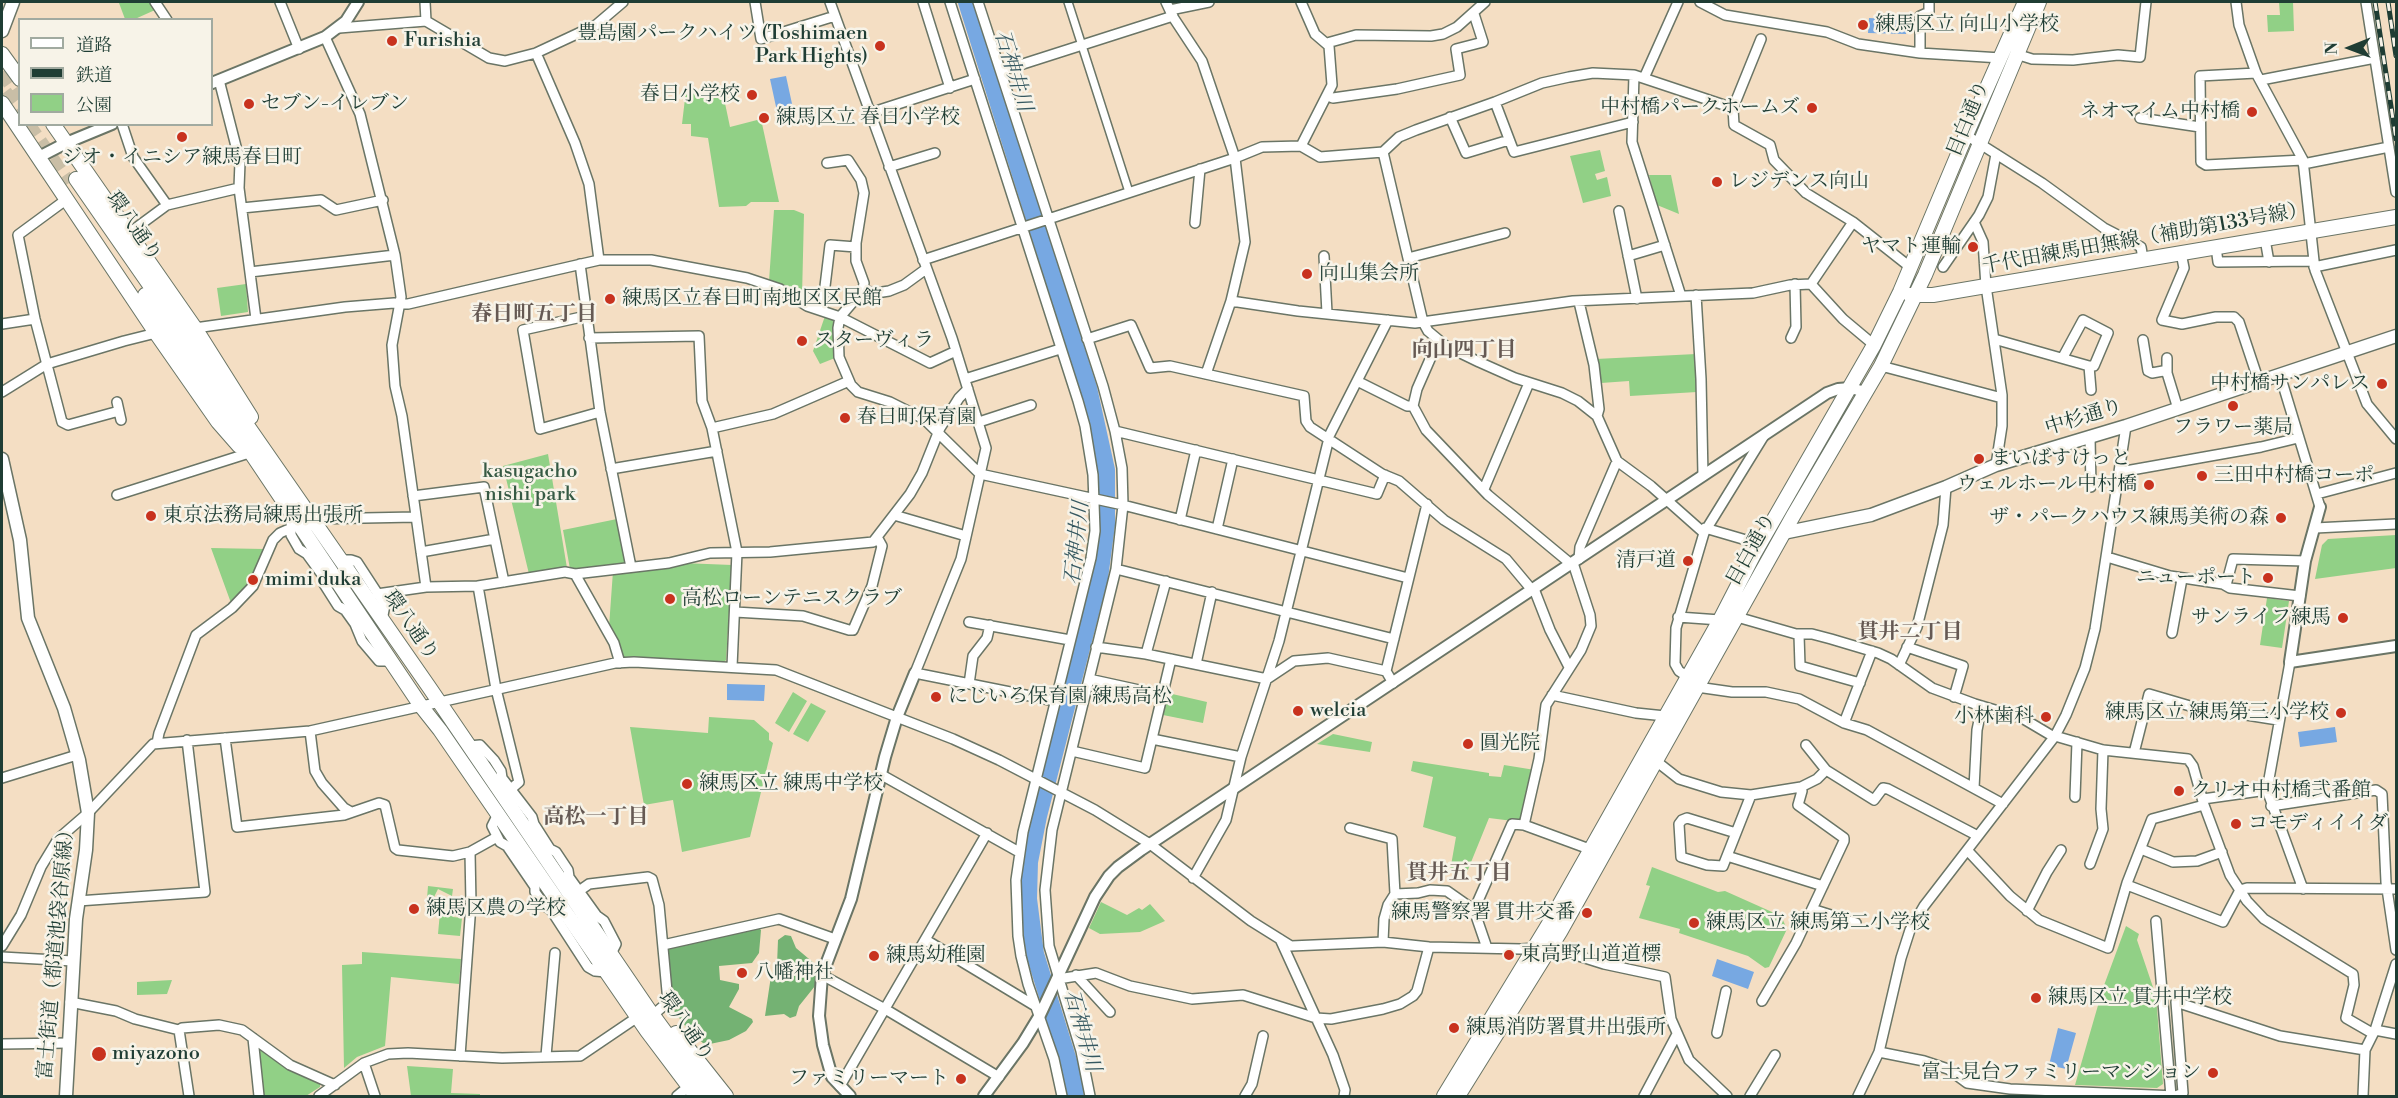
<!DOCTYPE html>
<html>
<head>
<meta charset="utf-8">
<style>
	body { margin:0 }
	#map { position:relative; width:2398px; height:1098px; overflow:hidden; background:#f4dec3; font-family:"Libre Bodoni","Noto Serif JP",serif }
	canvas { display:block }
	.frame { position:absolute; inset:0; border:3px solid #1f3d34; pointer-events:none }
	.legend { position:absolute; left:18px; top:18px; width:195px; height:108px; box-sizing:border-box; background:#f7f3e8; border:2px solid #a1aaa0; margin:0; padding:8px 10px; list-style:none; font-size:18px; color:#1f3d34 }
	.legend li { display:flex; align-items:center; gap:12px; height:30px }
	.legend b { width:30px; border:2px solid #a1aaa0 }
	.north { position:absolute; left:2320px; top:18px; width:60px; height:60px; -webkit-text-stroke:4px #f7f3e8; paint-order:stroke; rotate:269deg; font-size:16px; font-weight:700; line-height:24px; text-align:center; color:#1f3d34 }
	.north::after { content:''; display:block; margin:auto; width:21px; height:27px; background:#1f3d34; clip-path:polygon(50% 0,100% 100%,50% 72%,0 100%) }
</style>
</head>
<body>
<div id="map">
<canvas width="2398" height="1098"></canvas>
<div class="frame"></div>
<ul class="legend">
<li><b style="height:8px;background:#fff"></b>道路</li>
<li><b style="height:8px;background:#1f3d34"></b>鉄道</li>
<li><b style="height:16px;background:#91d086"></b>公園</li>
</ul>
<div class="north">N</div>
</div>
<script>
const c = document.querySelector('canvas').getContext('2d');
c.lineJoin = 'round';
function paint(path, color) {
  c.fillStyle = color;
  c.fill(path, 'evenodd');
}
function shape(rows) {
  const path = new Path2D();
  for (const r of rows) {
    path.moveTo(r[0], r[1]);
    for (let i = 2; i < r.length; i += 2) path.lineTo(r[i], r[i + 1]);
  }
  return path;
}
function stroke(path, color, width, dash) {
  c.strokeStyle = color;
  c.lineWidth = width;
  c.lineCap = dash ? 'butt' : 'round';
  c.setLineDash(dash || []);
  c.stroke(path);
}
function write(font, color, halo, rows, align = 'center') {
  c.font = font + ' "Libre Bodoni","Noto Serif JP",serif';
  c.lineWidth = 5;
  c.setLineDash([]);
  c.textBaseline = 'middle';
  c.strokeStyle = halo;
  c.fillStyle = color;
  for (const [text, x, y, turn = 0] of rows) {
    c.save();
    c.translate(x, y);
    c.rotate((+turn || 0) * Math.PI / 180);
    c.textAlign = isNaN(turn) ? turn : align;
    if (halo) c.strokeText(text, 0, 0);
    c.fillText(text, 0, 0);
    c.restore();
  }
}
const green = shape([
	[123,2,149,2,155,10,135,19,125,19,119,3],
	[2279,2,2293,2,2294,31,2268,32,2267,15,2280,15],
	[722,89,730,127,761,119,779,202,751,202,746,206,719,207,708,138,691,136,691,124,682,124,686,90],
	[1600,150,1605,171,1595,174,1597,180,1607,177,1611,196,1583,203,1570,156],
	[1649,175,1671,175,1679,214,1657,205],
	[774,210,794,210,804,214,802,296,769,281],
	[246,284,248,312,221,316,217,288],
	[825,316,831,318,834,322,835,358,820,364,813,351],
	[1696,354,1697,392,1630,396,1629,381,1601,383,1596,359],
	[548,454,567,568,529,574,503,466],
	[617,519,625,564,578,571,570,569,563,530],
	[2396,535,2396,568,2315,579,2322,545,2328,539],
	[211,548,264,549,250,583,231,603],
	[682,563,732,565,726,660,723,663,624,657,609,627,613,571],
	[2267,598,2289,601,2282,648,2260,645],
	[793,692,807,701,789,732,775,723],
	[1168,693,1207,702,1203,723,1163,715],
	[811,703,826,711,808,742,793,734],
	[709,717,754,720,769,733,769,740,773,743,750,837,682,852,673,800,644,805,630,727,708,733],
	[1333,734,1372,742,1370,752,1317,744],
	[1413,761,1489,773,1489,776,1501,777,1504,765,1535,770,1521,822,1489,818,1465,877,1450,871,1456,837,1423,827,1433,777,1411,771],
	[1652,867,1718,892,1725,891,1781,916,1787,929,1769,967,1765,968,1748,956,1679,933,1680,929,1639,918,1650,886,1646,885],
	[428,886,453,889,452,896,438,889,431,903,451,913,453,917,462,918,460,936,438,934,440,912,426,911],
	[1101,902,1127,915,1139,908,1142,910,1150,904,1165,921,1140,932,1100,934,1089,928],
	[2126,926,2139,934,2137,940,2156,996,2163,1084,2157,1088,2075,1085,2103,988],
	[362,952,461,959,459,984,391,977,385,1046,357,1057,344,1068,342,965,362,964],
	[172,980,167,994,137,995,137,982],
	[260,1047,320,1082,320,1087,306,1096,262,1096,256,1049],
	[407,1066,453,1069,451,1093,480,1094,480,1096,411,1096]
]);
const forest = shape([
	[758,927,761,930,759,953,752,963,719,966,720,980,739,984,739,989,729,1007,752,1019,753,1022,746,1031,729,1040,705,1045,686,1027,671,1007,666,950,668,946],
	[785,935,791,936,796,948,815,964,815,986,799,1006,796,1016,790,1018,784,1014,765,1016,771,976,777,965,778,940]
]);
const water = shape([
	[1869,18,1906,20,1906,34,1868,33],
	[786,76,794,113,778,116,770,79],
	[727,684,765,685,764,701,727,700],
	[2335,727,2337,742,2300,747,2298,732],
	[1717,959,1754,972,1748,989,1712,976],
	[2058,1028,2076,1033,2066,1069,2049,1065]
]);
const river = shape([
	[967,2,1088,388,1106,470,1106,525,1099,578,1038,816,1029,862,1028,899,1035,954,1072,1074,1075,1096]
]);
const primaryTunnel = shape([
	[2,72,20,98],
	[5,92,20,112],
	[28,124,69,183]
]);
const pedestrian = shape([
	[1068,2,1129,192]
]);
const minor = shape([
	[155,2,167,20],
	[280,2,299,49],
	[425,2,426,21],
	[755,2,761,39,835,16],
	[830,2,952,338,986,448,961,559,915,673,1055,701],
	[923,2,950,88],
	[950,2,1078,401,1085,426,1093,475,1095,531,1091,558,1023,832,1016,880,1018,936,1021,956,1028,984,1054,1059,1062,1096],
	[978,2,1103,386,1115,431,1122,468,1123,505,1116,569,1052,830,1045,890,1049,946,1081,1051,1090,1096],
	[1166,2,1173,17,1202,61,1235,158,1245,242,1231,301,1206,374],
	[1700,2,1725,15,1827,32,1858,44,1920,53,2001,58],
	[2236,2,2239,25,2256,73,2303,160,2315,270,2367,404,2396,439],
	[2366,2,2396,192],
	[1170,10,1209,2],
	[339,28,426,21,489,58,505,61,536,53,596,25,623,2],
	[325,37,360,114,395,255,401,297,392,345,395,386,402,416,426,587],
	[1761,39,1733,108,1734,125,1770,145,1774,160,1806,193,1853,222,1910,267],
	[1327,43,1356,35,1431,36,1443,34,1457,27,1485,2],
	[536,53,575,143,589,184,599,260],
	[1920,53,1920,16,1929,12,1929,2],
	[2016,54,2032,59,2073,60,2118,55,2140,57,2146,2],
	[1001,71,1173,16],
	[2256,73,2200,76,2201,162,2206,165,2303,160],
	[1634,75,1632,142,1681,296],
	[1644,78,1678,2],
	[219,80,240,162,239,188,256,319],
	[2261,80,2375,58],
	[1328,96,1333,98,1397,89,1460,75,1456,49,1483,42,1474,14],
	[1495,102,1514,152,1633,122],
	[870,113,975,79],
	[1450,117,1466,153,1509,140],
	[2140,118,2200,127],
	[122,124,133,157,167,205],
	[1966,135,2042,183,2104,228,2141,247,2143,259],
	[1301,146,1332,85,1329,46,1315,34,1301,2],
	[1383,152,1423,322,1428,331,1446,346,1479,362,1515,378,1562,393,1578,401,1597,416,1617,461,1651,486,1704,533],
	[827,163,848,160,861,180,864,193,856,243,856,261,864,283,863,290,840,317,838,328,839,357,851,385,858,392,890,402,924,419,980,474,1123,505,1408,578],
	[2303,164,2389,147],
	[889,167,935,153],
	[67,199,18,235,35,319,62,422,68,425,119,411],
	[242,208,321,200,336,210,383,200],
	[1619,211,1637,299],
	[1974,222,1983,242,1986,286,2002,395,2002,426,1996,465],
	[1195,223,1200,169],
	[129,233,167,205,239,188],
	[2265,239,2269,262],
	[2216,247,2218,262,2313,261],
	[2181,253,2184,268,2162,320,2182,324,2216,317,2234,317,2239,322,2259,382],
	[1324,256,1327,313],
	[1628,256,1665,245],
	[1408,258,1505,233],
	[923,260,1235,158,1262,147,1301,146,1320,157,1383,152,1399,137,1416,130,1495,102,1542,83,1569,77,1593,73,1634,75,1733,108],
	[580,264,600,412,631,567],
	[1943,267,1979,215,1988,197,1996,154],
	[2314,267,2396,250],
	[250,272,395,255],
	[1811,284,1843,319,1874,345],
	[863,290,876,293,889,291,904,285,926,269],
	[1696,295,1701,379,1703,476],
	[1231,301,1298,311,1415,323,1573,301,1753,293,1790,285,1811,284,1853,222],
	[1579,302,1594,365,1599,409,1597,416],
	[822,311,830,245,856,247],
	[586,316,523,330,540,429,600,412],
	[2,324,35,319],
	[195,328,345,307,394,303,408,304,599,260,651,260,747,278,780,289,807,306,840,317,930,363,956,351],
	[589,338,699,336,702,401,712,428,737,552,732,667],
	[1791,338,1796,327,1795,284],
	[1087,339,1131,325,1150,368,1170,366,1304,396,1306,421,1310,427,1382,474,1399,481,1444,520,1506,559,1532,590],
	[1994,339,2089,366,2091,390],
	[2143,340,2148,371,2152,373,2163,371,2167,373,2178,409],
	[1438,341,1417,389,1413,406,1426,430,1488,495,1571,564],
	[2063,357,2083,320,2108,333,2094,366,2089,366],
	[2167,358,2167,373],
	[1881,366,2002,398],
	[2280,375,2320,507],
	[965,379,1060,349],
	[1357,381,1407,406,1413,406],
	[2,392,47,364,124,341,156,333],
	[117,402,121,420],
	[979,422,1031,405],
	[712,428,773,414,849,381],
	[1115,431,1377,494,1385,475],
	[2090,437,2091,487],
	[1328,438,1388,320],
	[611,469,717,451],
	[2120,472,2261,447,2298,438],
	[1484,489,1529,383],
	[2317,494,2396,473],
	[117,495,246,454],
	[413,496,484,487,504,582],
	[894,515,966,536],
	[312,519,416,517],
	[1180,520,1196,450],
	[291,525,291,535,299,549,307,554,323,576,324,584,338,606,345,610,355,624,362,641,379,661,391,661],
	[1705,528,1746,540,1766,537],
	[2315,528,2396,524],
	[1217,529,1233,459],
	[421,552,495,539],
	[2107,557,2170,576,2223,584,2230,588,2300,596],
	[1579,559,1580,547,1617,461],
	[341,560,351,560,357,562,385,605,382,620],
	[1116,569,1394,639],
	[575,574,614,643,620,663],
	[2226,585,2233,559,2305,561],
	[478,586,496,689,519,782,511,789],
	[1534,589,1550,630,1569,667],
	[377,594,426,587,478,586,565,572,575,574,669,563,710,553,770,552,873,542,910,494,922,473,940,428,959,398,968,389],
	[735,612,803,616,849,630,853,630,872,586,882,546,877,537],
	[1678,617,1720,620],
	[1737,617,1796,634,1812,634,1831,639,1878,653,1891,659,1932,688,1975,704,2022,718,2054,737],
	[969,622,1070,640],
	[2172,633,2182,579],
	[1799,635,1800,666,1860,683],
	[1096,647,1146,654,1267,679,1294,661,1328,658,1386,671,1393,683],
	[1907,647,1963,666,1954,697],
	[1146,654,1166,581],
	[2290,662,2267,790,2303,889],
	[1196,664,1212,592],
	[1899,665,1917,627,1943,525,1946,487],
	[1386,671,1427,504],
	[1688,677,1679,671,1675,664,1676,628,1704,533,1765,434],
	[1089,679,1162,695],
	[969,684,973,656,987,638,990,625],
	[1697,687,1732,692,1766,692,1799,699,1844,723,1867,730,2003,804],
	[1552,695,1636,713,1665,716],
	[1844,723,1872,651],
	[310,731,315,771,322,783,344,808,351,812],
	[2055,736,2103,750,2188,759,2193,766,2204,805,2230,875,2247,901,2264,919,2353,974,2354,985,2346,1018,2372,1033],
	[225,738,237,827,344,815,379,803,385,805,395,848,398,850,453,856,470,852,497,837],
	[1152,739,1241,757],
	[157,743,159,733,196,635,232,608,253,586,273,540,280,533,289,529],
	[1806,745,1826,770,1874,800,1883,788,1888,789,1978,836],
	[469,746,480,745,494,760,501,771,502,778,532,817,534,824,550,849,556,852,568,870,569,877,597,916,604,921,616,944,611,954],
	[1072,751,1145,768,1171,659],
	[2134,753,2149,694,2190,706,2278,720],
	[1656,761,1679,779,1721,792,1751,795,1801,787,1817,779,1826,770],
	[880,774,1019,852],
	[2,778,77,755],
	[1974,788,1977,730,1982,706],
	[2075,797,2077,742],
	[2203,799,2267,790],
	[2271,806,2376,790,2382,794,2386,882,2396,950],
	[498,814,492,826,500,842,507,846,535,887,535,892,545,906,551,910,588,967,595,971,606,972],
	[1524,825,1539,759,1546,705,1581,650,1591,626,1590,615,1573,563],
	[1350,828,1392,839,1395,894,1388,905,1384,919,1383,942],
	[1736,833,1687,818,1682,820,1679,824,1681,857,1707,865,1723,866,1751,795],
	[2141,849,2173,862,2197,861,2222,852],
	[1968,851,2010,896,2039,920,2108,948,2127,883,2152,819,2204,805],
	[1727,856,1823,886],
	[2090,864,2103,829,2101,809,2103,750],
	[1193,878,1226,820,1241,757,1279,641,1329,438],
	[2127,885,2223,922,2240,890],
	[2240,890,2247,888,2396,889],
	[579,891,589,884,648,877,652,879,659,905,668,1002,653,1015],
	[1395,894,1418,893,1430,890,1447,891,1474,910,1487,948],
	[78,901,205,892,187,740],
	[1812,909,1856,923],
	[1474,910,1512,824,1524,825,1592,850],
	[2027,911,2047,872,2061,850],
	[2156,921,2171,1096],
	[1280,939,1333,1055,1345,1090,1344,1096],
	[926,940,1037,1007],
	[663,945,779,919,835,939],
	[2,946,21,915,41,867,58,839,88,813,153,744,310,731,615,663,634,662,776,670,953,739,999,760,1095,810,1150,844,1251,921,1291,946,1383,942,1429,947,1521,949,1550,947,1604,964,1665,977,1671,1019,1689,1060,1727,1096],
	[2,957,73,961],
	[822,975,885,1009,999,1077],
	[1076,975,1110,1012],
	[1058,979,1096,973,1130,986,1192,999,1243,995,1316,1018,1331,1019,1383,1009,1400,1004,1413,996,1417,991,1429,947],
	[1762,1001,1796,943,1844,841,1844,838,1798,805,1802,791,1801,787],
	[70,1002,116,1011,135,1019,179,1030,182,1028,219,1025,242,1030,290,1065,335,1085],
	[179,1030,189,1096],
	[2375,1030,2396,1034],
	[1717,1033,1726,991],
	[253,1038,259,1096],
	[2,1044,68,1043],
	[1879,1052,1924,1061,1948,1069,1967,1083,2010,1089,2176,1096,2183,1093,2176,1002,2280,1036,2365,1050],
	[460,1056,471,904,470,852],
	[546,1056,555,953],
	[364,1063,375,1096],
	[840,1086,987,833],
	[319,1096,364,1063,388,1054,408,1053,502,1058,580,1056,642,1014],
	[677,1096,688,1087],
	[1245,1096,1252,1084,1263,1036],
	[1644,1096,1677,1034],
	[1750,1096,1775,1055],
	[1858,1096,1879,1052,1901,958,1910,930,1924,906,2055,736,2066,715,2085,668,2095,629,2126,426],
	[2363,1096,2365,1050,2375,1030,2396,964]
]);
const tertiary = shape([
	[212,83,325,37,346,21,358,2],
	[39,157,66,143,112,124],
	[2320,507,2305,561,2290,662,2396,646],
	[850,1096,832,1077,823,1045,819,1016,822,975,851,899,885,757,897,717,915,673],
	[984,1096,1023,1043,1040,1015,1095,897,1109,876,1118,867,1141,850,1827,393,1838,389,1850,388,1866,392]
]);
const secondary = shape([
	[2,31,13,2],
	[2,459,20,540,28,618,64,708,79,760,88,813,86,850,76,919,66,1096],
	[1783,533,1871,515,1946,487,1996,465,2126,426,2396,336]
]);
const primary = shape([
	[2,54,20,79],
	[2,103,156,333,218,422,239,446],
	[53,124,195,328,251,417],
	[76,179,429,687,649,1010,712,1096],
	[145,295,421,706,440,730,647,1031,696,1096],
	[1910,295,1933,295,1986,286,2396,217],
	[676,1033,726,1096],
	[1444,1096,1547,927,1720,620,1754,554,1874,345,1900,292,1966,135,2025,2],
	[1458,1096,1560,932,1793,516,1881,366,1925,275,2039,2]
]);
const rail = shape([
	[2375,2,2396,139],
	[2388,2,2396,56]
]);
const markers = [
	[1863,25,6,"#c8321e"],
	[392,41,6,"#c8321e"],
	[880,46,6,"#c8321e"],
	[752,95,6,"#c8321e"],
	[249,104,6,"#c8321e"],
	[1812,108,6,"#c8321e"],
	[2252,112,6,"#c8321e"],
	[764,118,6,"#c8321e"],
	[182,137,6,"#c8321e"],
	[1717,182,6,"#c8321e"],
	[1973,247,6,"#c8321e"],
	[1307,274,6,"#c8321e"],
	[610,299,6,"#c8321e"],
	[802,341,6,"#c8321e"],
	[2382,384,6,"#c8321e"],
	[2233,406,6,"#c8321e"],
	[845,418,6,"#c8321e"],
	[1979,459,6,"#c8321e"],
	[2202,476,6,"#c8321e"],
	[2149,485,6,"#c8321e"],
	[151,516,6,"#c8321e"],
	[2281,518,6,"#c8321e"],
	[1688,561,6,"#c8321e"],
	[2268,578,6,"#c8321e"],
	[253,580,6,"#c8321e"],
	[670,599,6,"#c8321e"],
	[2343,618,6,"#c8321e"],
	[936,697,6,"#c8321e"],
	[1298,711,6,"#c8321e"],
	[2341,713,6,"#c8321e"],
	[2046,717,6,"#c8321e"],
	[1468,744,6,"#c8321e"],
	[687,784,6,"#c8321e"],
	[2179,791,6,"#c8321e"],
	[2236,824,6,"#c8321e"],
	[414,909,6,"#c8321e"],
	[1587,913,6,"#c8321e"],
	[1694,923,6,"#c8321e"],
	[1509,955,6,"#c8321e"],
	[874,956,6,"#c8321e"],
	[742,973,6,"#c8321e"],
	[2036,998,6,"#c8321e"],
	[1454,1028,6,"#c8321e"],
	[99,1054,8,"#c8321e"],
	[2213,1073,6,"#c8321e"],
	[961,1079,6,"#c8321e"]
];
const poiNames = [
	["練馬区立 向山小学校",1875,25],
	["豊島園パークハイツ (Toshimaen",868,34,"right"],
	["Park Hights)",868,57,"right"],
	["Furishia",404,41],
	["春日小学校",740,95,"right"],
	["セブン-イレブン",261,104],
	["中村橋パークホームズ",1800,108,"right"],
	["ネオマイム中村橋",2240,112,"right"],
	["練馬区立 春日小学校",776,118],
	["ジオ・イニシア練馬春日町",182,158,"center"],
	["レジデンス向山",1729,182],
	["ヤマト運輸",1961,247,"right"],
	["向山集会所",1319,274],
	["練馬区立春日町南地区区民館",622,299],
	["スターヴィラ",814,341],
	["中村橋サンパレス",2370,384,"right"],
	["春日町保育園",857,418],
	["フラワー薬局",2233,428,"center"],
	["まいばすけっと",1991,459],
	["三田中村橋コーポ",2214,476],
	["ウェルホール中村橋",2137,485,"right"],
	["東京法務局練馬出張所",163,516],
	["ザ・パークハウス練馬美術の森",2269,518,"right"],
	["清戸道",1676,561,"right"],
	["ニューポート",2256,578,"right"],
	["mimi duka",265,580],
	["高松ローンテニスクラブ",682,599],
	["サンライフ練馬",2331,618,"right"],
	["にじいろ保育園 練馬高松",948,697],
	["welcia",1310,711],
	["練馬区立 練馬第三小学校",2329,713,"right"],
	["小林歯科",2034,717,"right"],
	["圓光院",1480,744],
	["練馬区立 練馬中学校",699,784],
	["クリオ中村橋弐番館",2191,791],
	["コモディイイダ",2248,824],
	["練馬区農の学校",426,909],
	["練馬警察署 貫井交番",1575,913,"right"],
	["練馬区立 練馬第二小学校",1706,923],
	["東高野山道道標",1521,955],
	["練馬幼稚園",886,956],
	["八幡神社",754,973],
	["練馬区立 貫井中学校",2048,998],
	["練馬消防署貫井出張所",1466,1028],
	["miyazono",112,1054],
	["富士見台ファミリーマンション",2201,1073,"right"],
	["ファミリーマート",949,1079,"right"]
];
const streetNames = [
	["目白通り",1969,119,-68],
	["環八通り",133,227,55],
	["千代田練馬田無線（補助第133号線）",2145,239,-10],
	["中杉通り",2084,418,-17],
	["目白通り",1752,550,-61],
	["環八通り",410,626,55],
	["富士街道（都道池袋谷原線）",57,950,-85],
	["環八通り",685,1027,55]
];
const parkNames = [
	["kasugacho",530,472],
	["nishi park",530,495]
];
const waterNames = [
	["石神井川",1012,71,73],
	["石神井川",1078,543,-84],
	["石神井川",1081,1031,74]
];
const neighbourhoodNames = [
	["春日町五丁目",534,315],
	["向山四丁目",1464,351],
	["貫井二丁目",1910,633],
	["高松一丁目",596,818],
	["貫井五丁目",1459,874]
];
paint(green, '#91d086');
paint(forest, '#74b273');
paint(water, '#77a8e2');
stroke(river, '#77a8e2', 18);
stroke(primaryTunnel, '#c9bea6', 14, [14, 7]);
stroke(pedestrian, '#6a7566', 10);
stroke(minor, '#6a7566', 12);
stroke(tertiary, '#6a7566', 14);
stroke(secondary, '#6a7566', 15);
stroke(primary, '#6a7566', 16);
stroke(pedestrian, '#fff', 7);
stroke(minor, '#fff', 9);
stroke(tertiary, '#fff', 10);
stroke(secondary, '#fff', 12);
stroke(primary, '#fff', 14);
stroke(rail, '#1f3d34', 5);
stroke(rail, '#f7f3e8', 3, [9]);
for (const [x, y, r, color] of markers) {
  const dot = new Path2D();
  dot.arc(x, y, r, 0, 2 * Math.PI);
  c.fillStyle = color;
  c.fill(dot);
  stroke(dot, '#f7f3e8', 2);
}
write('20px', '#1f3d34', '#f7f3e8', poiNames, 'left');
write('20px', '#1f3d34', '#f7f3e8', streetNames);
write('20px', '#365a44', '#f7f3e8', parkNames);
write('italic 21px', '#355860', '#f7f3e8', waterNames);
write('bold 21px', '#655953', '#f7f3e8', neighbourhoodNames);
</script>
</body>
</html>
